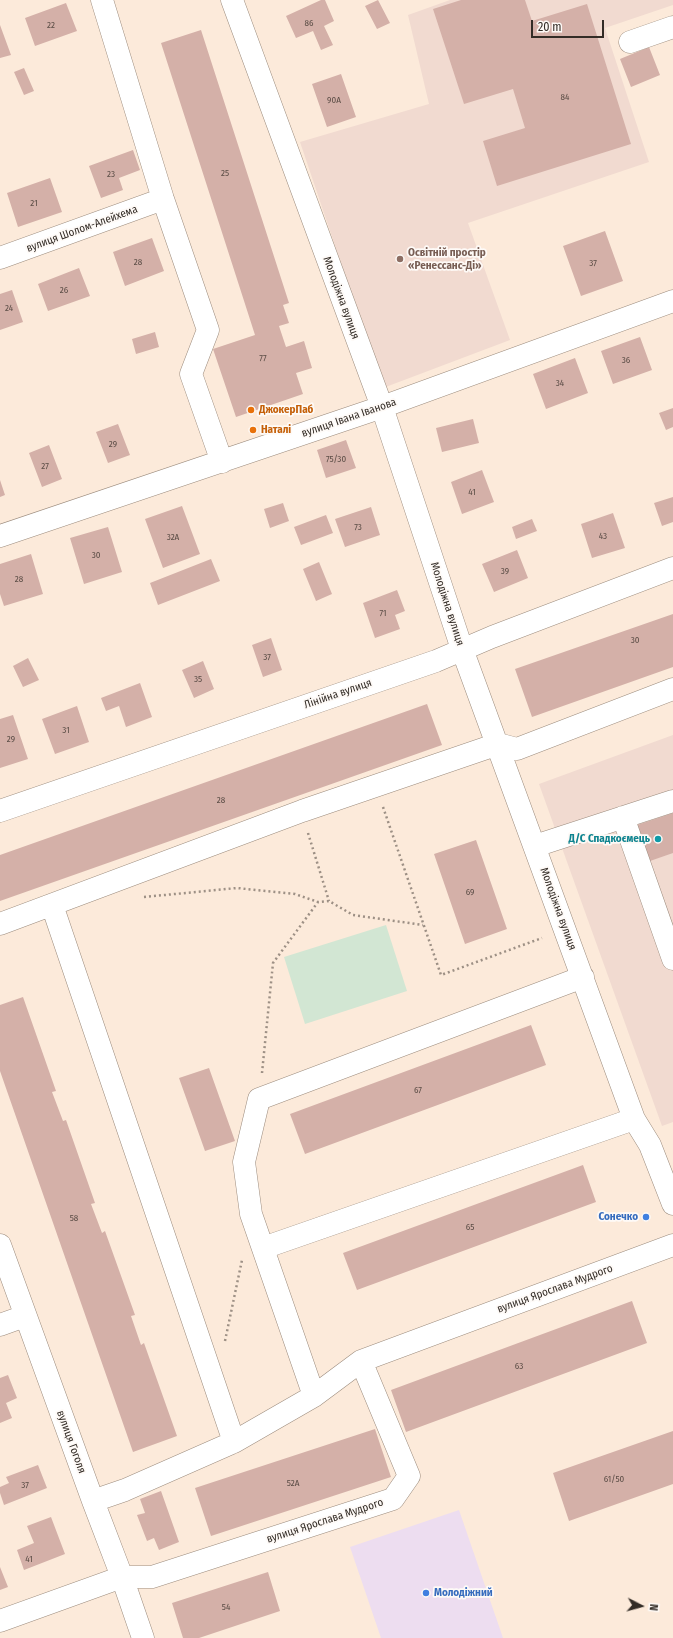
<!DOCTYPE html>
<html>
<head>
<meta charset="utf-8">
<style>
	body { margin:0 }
	#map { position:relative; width:673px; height:1638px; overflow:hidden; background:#fceada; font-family:"Fira Sans Condensed",sans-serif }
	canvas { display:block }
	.north { position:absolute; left:621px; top:1586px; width:40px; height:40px; -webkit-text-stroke:3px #fefaf7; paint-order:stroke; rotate:96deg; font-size:11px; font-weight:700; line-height:16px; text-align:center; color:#332c26 }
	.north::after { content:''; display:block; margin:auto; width:14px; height:18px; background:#332c26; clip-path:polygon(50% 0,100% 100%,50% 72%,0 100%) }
	.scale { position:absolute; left:531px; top:20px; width:73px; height:18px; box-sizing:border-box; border:2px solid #332c26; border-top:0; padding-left:5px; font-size:12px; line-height:14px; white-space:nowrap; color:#332c26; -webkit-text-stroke:3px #fefaf7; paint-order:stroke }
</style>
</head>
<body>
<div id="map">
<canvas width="673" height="1638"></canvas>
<div class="north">N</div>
<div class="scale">20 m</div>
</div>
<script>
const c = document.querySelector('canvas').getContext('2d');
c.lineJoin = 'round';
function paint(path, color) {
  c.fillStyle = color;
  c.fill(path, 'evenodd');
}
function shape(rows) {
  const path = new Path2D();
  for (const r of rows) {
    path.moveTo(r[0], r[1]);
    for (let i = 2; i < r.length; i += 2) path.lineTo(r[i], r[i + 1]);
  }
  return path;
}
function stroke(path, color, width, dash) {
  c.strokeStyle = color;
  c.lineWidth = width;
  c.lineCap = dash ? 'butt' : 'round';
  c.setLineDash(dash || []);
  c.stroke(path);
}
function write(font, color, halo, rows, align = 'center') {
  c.font = font + ' "Fira Sans Condensed",sans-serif';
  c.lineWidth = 3.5;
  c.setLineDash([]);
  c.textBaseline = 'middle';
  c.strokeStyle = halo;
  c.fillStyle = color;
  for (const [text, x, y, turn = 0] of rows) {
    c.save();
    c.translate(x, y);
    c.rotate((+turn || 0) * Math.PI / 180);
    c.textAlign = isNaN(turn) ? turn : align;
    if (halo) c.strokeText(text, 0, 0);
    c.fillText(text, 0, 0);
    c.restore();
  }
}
const commercial = shape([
	[459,1510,503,1638,381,1638,350,1547]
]);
const education = shape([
	[450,0,673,0,673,5,605,28,649,162,468,223,510,340,383,388,300,142,429,104,408,15],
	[673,735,673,1122,662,1126,539,784]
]);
const green = shape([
	[386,925,407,991,305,1024,284,957]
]);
const building = shape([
	[321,0,325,0,334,21,324,26,333,45,321,50,313,31,296,38,286,16],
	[378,0,390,23,377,29,365,6],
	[461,0,525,0,532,21,587,4,631,144,497,186,483,141,525,128,513,89,464,104,433,9],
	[66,3,77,31,35,46,25,18],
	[0,25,11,55,0,58],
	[201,30,289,303,283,305,289,323,279,326,286,347,304,341,312,368,296,373,303,394,236,417,213,349,255,335,161,43],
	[649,47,660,75,631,87,620,59],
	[24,68,34,91,24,95,14,72],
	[341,74,356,117,327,127,312,84],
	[133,150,140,170,119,178,123,190,101,198,89,166],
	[50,178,62,212,18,227,7,193],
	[605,231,623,281,581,296,563,246],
	[152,238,164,271,125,286,113,252],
	[79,268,90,296,48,311,38,284],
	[12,290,23,322,0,330,0,294],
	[155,332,159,347,136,354,132,339],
	[640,337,652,370,613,384,601,351],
	[575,358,588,393,546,409,533,374],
	[673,408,673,427,666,430,659,413],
	[473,419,479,443,442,452,436,428],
	[118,424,130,455,108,463,96,432],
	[346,440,356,468,326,478,317,450],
	[49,445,62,479,42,487,29,453],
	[482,470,494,502,462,514,451,482],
	[0,480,5,495,0,497],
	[673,497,673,522,662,526,654,503],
	[283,503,289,521,270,528,264,509],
	[182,506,200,554,163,568,145,519],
	[371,507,380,535,345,547,335,519],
	[613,513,625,548,592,558,581,524],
	[326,515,333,533,301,545,294,527],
	[532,519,537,531,516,539,512,527],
	[108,527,122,572,84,584,70,538],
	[517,550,528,578,494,592,482,564],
	[31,554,43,594,4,606,0,594,0,564],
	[211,559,220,581,158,605,150,583],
	[319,562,332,594,316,601,303,569],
	[397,590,405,611,395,615,400,629,375,638,363,603],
	[673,614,673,667,532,717,515,669],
	[271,638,282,670,263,677,252,645],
	[28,658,39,680,23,687,13,666],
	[203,661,214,689,194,698,182,670],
	[140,683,152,717,126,727,119,706,106,711,101,698],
	[427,704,442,745,0,901,0,855],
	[77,706,89,742,55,754,42,719],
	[13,715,28,759,0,768,0,719],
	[673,813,673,853,650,861,637,825],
	[476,840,507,929,465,944,434,854],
	[23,997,56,1091,52,1092,63,1121,66,1120,95,1203,91,1204,102,1233,105,1231,135,1315,131,1316,141,1345,144,1343,177,1436,133,1452,0,1071,0,1005],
	[531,1025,546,1065,305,1154,290,1114],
	[209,1068,235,1141,205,1151,179,1078],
	[583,1165,596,1202,357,1290,343,1253],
	[632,1301,647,1343,406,1432,391,1390],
	[8,1375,17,1398,6,1403,12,1418,0,1423,0,1378],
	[375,1429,391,1477,211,1536,195,1488],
	[673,1431,673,1484,569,1521,553,1473],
	[38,1465,47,1488,4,1505,0,1493,0,1487,9,1483,6,1477],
	[161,1491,179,1542,159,1550,154,1538,147,1541,137,1515,145,1513,140,1499],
	[51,1517,65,1554,24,1570,17,1550,34,1543,27,1526],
	[0,1567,8,1587,0,1590],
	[268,1572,280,1611,199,1638,183,1638,172,1603]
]);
const path = shape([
	[383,807,441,975,542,938],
	[308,833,329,901],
	[144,897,237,888,295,894,318,902,329,901,353,915,423,925],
	[262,1073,273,963,318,902],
	[225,1341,242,1260]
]);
const minor = shape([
	[102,0,163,199,208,330,191,374,222,462],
	[232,0,382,407,462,649,634,1119,650,1145,673,1204],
	[630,42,673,27],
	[0,258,163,199],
	[0,536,382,407,673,301],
	[0,811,436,661,492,637,673,568],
	[623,817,673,959],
	[535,846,673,801],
	[52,905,234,1442,125,1490,93,1501],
	[0,924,302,811,498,744,517,749,673,689],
	[0,1245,93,1501,122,1577,143,1638],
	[263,1248,634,1119],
	[0,1325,25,1316],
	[314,1396,251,1214,244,1162,259,1099,583,977],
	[234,1442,314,1396,361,1361],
	[0,1621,122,1577,152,1577,393,1499,409,1476,361,1361,673,1245]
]);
const markers = [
	[400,259,4,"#8d6e63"],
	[251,410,4,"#e8710a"],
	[253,430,4,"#e8710a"],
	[658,839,4,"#0f9aa8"],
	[646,1217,4,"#3f7fe0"],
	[426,1593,4,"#3f7fe0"]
];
const numberNames = [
	["86",309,23],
	["22",51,25],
	["84",565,97],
	["90А",334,100],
	["25",225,173],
	["23",111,174],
	["21",34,203],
	["28",138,262],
	["37",593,263],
	["26",64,290],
	["24",9,308],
	["77",263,358],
	["36",626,360],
	["34",560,383],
	["29",113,444],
	["75/30",336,459],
	["27",45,466],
	["41",472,492],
	["73",358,527],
	["43",603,536],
	["32А",173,537],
	["30",96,555],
	["39",505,571],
	["28",19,579],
	["71",383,613],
	["30",635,640],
	["37",267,657],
	["35",198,679],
	["31",66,730],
	["29",11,739],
	["28",221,800],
	["69",470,892],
	["67",418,1090],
	["58",74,1218],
	["65",470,1227],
	["63",519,1366],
	["61/50",614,1479],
	["52А",293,1483],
	["37",25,1485],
	["41",29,1559],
	["54",226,1607]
];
const streetNames = [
	["вулиця Шолом-Алейхема",82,229,-20],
	["Молодіжна вулиця",341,298,70],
	["вулиця Івана Іванова",349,418,-19],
	["Молодіжна вулиця",447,604,72],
	["Лінійна вулиця",338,694,-19],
	["Молодіжна вулиця",558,909,70],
	["вулиця Ярослава Мудрого",555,1289,-20],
	["вулиця Гоголя",71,1442,70],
	["вулиця Ярослава Мудрого",325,1521,-18]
];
const educationNames = [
	["Освітній простір",408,253],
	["«Ренессанс-Ді»",408,266]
];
const foodNames = [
	["ДжокерПаб",259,410],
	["Наталі",261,430]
];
const cultureNames = [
	["Д/С Спадкоємець",650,839]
];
const shopNames = [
	["Сонечко",638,1217],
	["Молодіжний",434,1593,"left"]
];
paint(commercial, '#edddf0');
paint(education, '#f1dad0');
paint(green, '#d2e6d3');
paint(building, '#d4b0a8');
stroke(minor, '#9c8c7e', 23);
stroke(path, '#9d9085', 2.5, [2, 3]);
stroke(minor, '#fff', 22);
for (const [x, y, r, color] of markers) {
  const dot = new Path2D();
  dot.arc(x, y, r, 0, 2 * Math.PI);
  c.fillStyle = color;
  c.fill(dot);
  stroke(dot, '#fefaf7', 1.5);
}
write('9px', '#5b4d46', null, numberNames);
write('11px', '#332c26', '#fefaf7', streetNames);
write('bold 11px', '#785e54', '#fefaf7', educationNames, 'left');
write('bold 11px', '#c56008', '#fefaf7', foodNames, 'left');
write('bold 11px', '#0d838f', '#fefaf7', cultureNames, 'right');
write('bold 11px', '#366cbe', '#fefaf7', shopNames, 'right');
</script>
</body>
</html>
